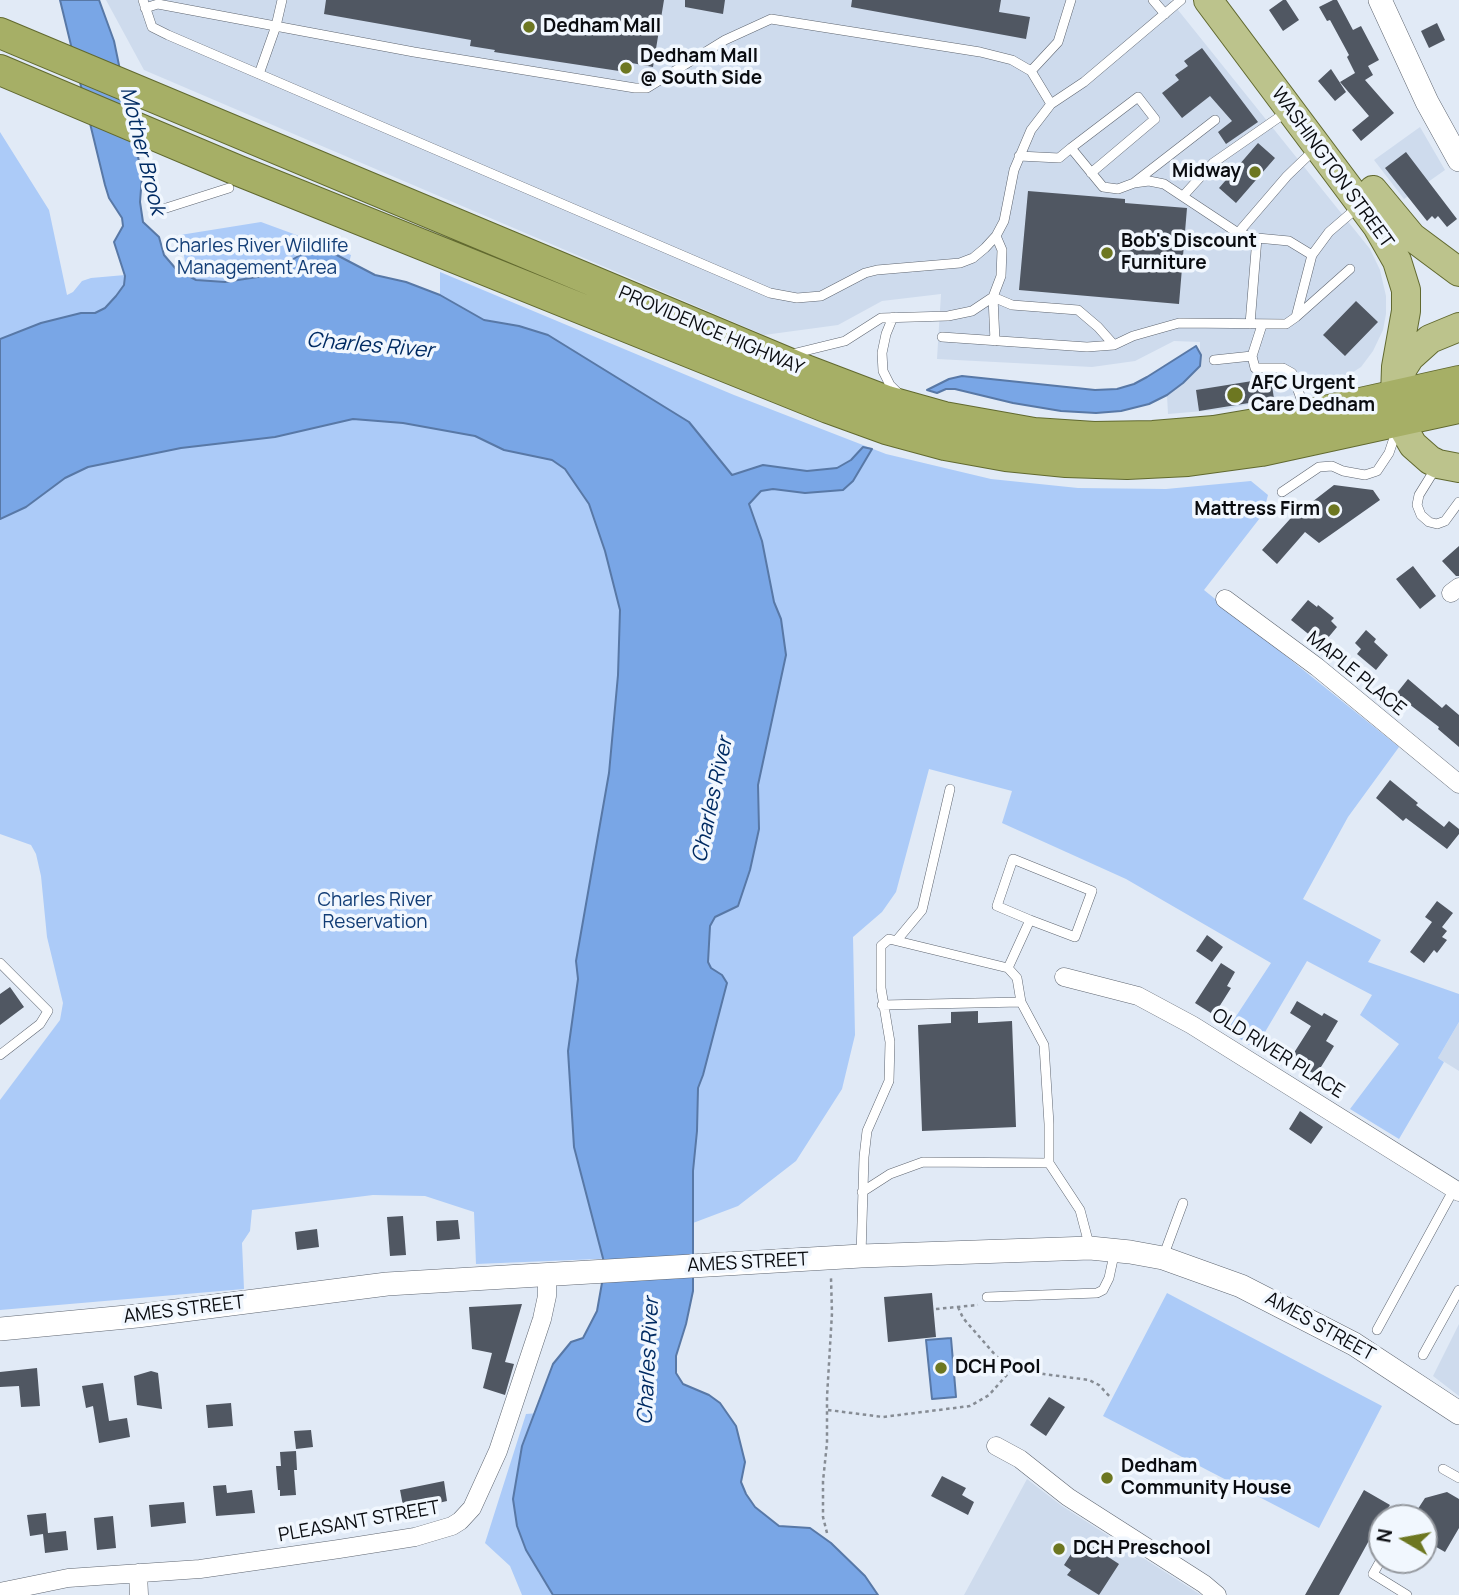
<!DOCTYPE html>
<html>
<head>
<meta charset="utf-8">
<style>
	body { margin:0 }
	#map { position:relative; width:1459px; height:1595px; overflow:hidden; background:#e1eaf6; font-family:Manrope,sans-serif }
	canvas { display:block }
	.north { position:absolute; left:1368px; top:1504px; width:70px; height:70px; box-sizing:border-box; background:#f1f7fe; border:2px solid #95999f; border-radius:50%; rotate:280deg; font-size:19px; font-weight:700; line-height:28px; text-align:center; color:#0a0c10 }
	.north::after { content:''; display:block; margin:auto; width:24px; height:32px; background:#6d7721; clip-path:polygon(50% 0,100% 100%,50% 72%,0 100%) }
</style>
</head>
<body>
<div id="map">
<canvas width="1459" height="1595"></canvas>
<div class="north">N</div>
</div>
<script>
const c = document.querySelector('canvas').getContext('2d');
c.lineJoin = 'round';
function paint(path, color) {
  c.fillStyle = color;
  c.fill(path, 'evenodd');
}
function shape(rows) {
  const path = new Path2D();
  for (const r of rows) {
    path.moveTo(r[0], r[1]);
    for (let i = 2; i < r.length; i += 2) path.lineTo(r[i], r[i + 1]);
  }
  return path;
}
function stroke(path, color, width, dash) {
  c.strokeStyle = color;
  c.lineWidth = width;
  c.lineCap = dash ? 'butt' : 'round';
  c.setLineDash(dash || []);
  c.stroke(path);
}
function write(font, color, halo, rows, align = 'center') {
  c.font = font + ' Manrope,sans-serif';
  c.lineWidth = 7;
  c.setLineDash([]);
  c.textBaseline = 'middle';
  c.strokeStyle = halo;
  c.fillStyle = color;
  for (const [text, x, y, turn = 0] of rows) {
    c.save();
    c.translate(x, y);
    c.rotate((+turn || 0) * Math.PI / 180);
    c.textAlign = isNaN(turn) ? turn : align;
    if (halo) c.strokeText(text, 0, 0);
    c.fillText(text, 0, 0);
    c.restore();
  }
}
const built = shape([
	[106,0,1170,0,1370,249,1380,270,1386,296,1386,314,1383,330,1373,351,1361,367,1330,387,1227,409,1168,414,1167,395,1200,366,1200,342,1174,341,1135,361,1092,367,937,359,941,294,882,301,838,325,764,335,144,70],
	[1420,127,1445,170,1404,199,1374,160],
	[1459,1022,1459,1071,1438,1058],
	[1459,1324,1459,1396,1433,1376],
	[1027,1479,1062,1506,1201,1595,964,1595]
]);
const green = shape([
	[0,132,49,210,67,295,73,292,82,281,91,278,125,275,124,285,105,308,95,313,81,313,0,343],
	[261,222,351,255,343,287,189,282,180,235],
	[440,272,734,395,886,454,991,479,1078,488,1166,489,1251,481,1268,495,1263,514,1204,590,1399,747,1348,817,1303,899,1381,940,1368,962,1459,994,1459,1022,1438,1058,1444,1062,1399,1139,1350,1109,1399,1044,1360,1015,1372,995,1307,961,1255,1049,1227,1030,1271,963,1126,879,1002,823,1012,791,929,769,896,892,882,912,853,937,855,1035,842,1089,796,1161,738,1206,693,1223,678,1219,701,928,743,846,519,326,484,320,440,295],
	[203,360,616,458,646,1257,476,1264,474,1212,425,1196,373,1195,252,1210,250,1231,242,1243,244,1289,0,1310,0,1100,60,1020,63,1003,47,937,41,876,36,854,31,845,0,834,0,519,27,507,65,478,88,467,181,448,211,444],
	[1167,1293,1382,1406,1319,1528,1103,1416],
	[539,1413,538,1572,553,1595,522,1595,510,1566,485,1543,526,1414]
]);
const water = shape([
	[60,0,99,0,114,41,142,176,140,202,143,222,159,237,164,255,176,269,196,280,225,282,264,276,309,250,329,251,375,275,406,282,440,295,484,320,519,326,548,335,689,422,732,475,763,465,807,471,837,468,851,460,863,447,872,449,853,481,843,490,805,493,773,489,761,491,749,504,762,541,774,602,781,619,786,655,758,785,759,829,750,870,738,906,715,917,710,926,708,962,711,968,722,975,727,983,703,1075,698,1088,697,1131,693,1171,693,1291,686,1324,676,1356,676,1373,683,1384,709,1395,720,1403,736,1426,745,1462,741,1482,746,1494,755,1507,779,1526,810,1528,831,1543,865,1576,878,1595,553,1595,526,1550,517,1526,513,1499,522,1446,553,1364,571,1342,583,1338,597,1311,605,1266,574,1147,568,1051,578,979,576,961,609,773,618,675,620,610,605,551,589,504,565,469,552,460,504,450,475,436,403,423,353,419,275,437,181,448,88,467,65,478,26,507,0,519,0,339,41,323,81,313,95,313,105,308,116,296,124,285,125,276,114,242,123,226,122,218,109,198,105,185,60,0],
	[1196,346,1201,355,1200,366,1183,383,1167,395,1149,404,1121,411,1096,413,1061,411,1013,403,955,389,946,389,937,393,927,390,949,379,962,376,1095,390,1117,389,1134,384,1147,377,1196,346],
	[951,1338,956,1397,932,1399,926,1340,951,1338]
]);
const building = shape([
	[326,0,664,0,653,67,621,61,619,71,494,52,495,50,470,46,471,40,324,14],
	[685,0,725,0,723,14,685,7],
	[852,0,1001,0,999,12,1030,17,1026,39,851,7],
	[1283,0,1286,0,1299,20,1283,31,1269,10],
	[1333,0,1337,0,1353,30,1361,26,1379,60,1368,66,1373,75,1365,80,1394,113,1361,141,1352,130,1369,116,1340,82,1355,73,1347,57,1349,55,1330,20,1327,21,1319,7],
	[1437,23,1445,40,1429,48,1421,31],
	[1202,48,1258,122,1226,144,1218,132,1232,121,1210,96,1182,118,1162,93,1179,80,1175,75,1188,66,1184,61],
	[1331,69,1346,92,1335,101,1318,81],
	[1258,143,1275,158,1236,203,1219,188],
	[1406,152,1457,219,1447,227,1438,216,1435,219,1432,216,1427,221,1385,168],
	[1028,191,1125,199,1125,203,1187,208,1179,304,1019,290],
	[1356,301,1378,322,1345,356,1323,335],
	[1271,378,1274,399,1199,411,1196,390],
	[1334,485,1373,490,1380,500,1319,543,1305,532,1277,564,1262,550,1290,519],
	[1459,546,1459,576,1456,576,1442,561],
	[1413,566,1436,596,1420,609,1396,579],
	[1308,600,1317,607,1318,605,1334,618,1331,621,1337,627,1322,645,1291,620],
	[1366,630,1376,639,1374,642,1388,655,1376,670,1357,654,1361,649,1355,643],
	[1408,679,1442,708,1446,704,1459,715,1459,747,1438,729,1439,727,1396,694],
	[1390,780,1418,803,1416,805,1444,827,1449,821,1459,829,1459,834,1447,849,1406,818,1403,821,1376,798],
	[1437,901,1453,913,1442,927,1447,931,1442,937,1447,940,1437,953,1434,950,1424,963,1410,952,1432,922,1425,917],
	[1207,935,1223,947,1212,962,1196,951],
	[1221,963,1235,972,1227,986,1231,988,1214,1015,1195,1003],
	[10,987,24,1007,0,1025,0,994],
	[1297,1001,1322,1016,1324,1013,1338,1021,1326,1041,1334,1046,1316,1075,1290,1059,1311,1026,1290,1013],
	[978,1011,978,1023,1012,1021,1016,1127,922,1131,918,1025,951,1023,951,1012],
	[1300,1111,1323,1127,1311,1144,1289,1129],
	[403,1216,406,1255,390,1256,387,1217],
	[458,1220,460,1239,437,1241,436,1221],
	[317,1229,319,1247,297,1250,295,1232],
	[932,1293,936,1337,888,1342,884,1297],
	[522,1304,505,1362,514,1364,505,1395,483,1388,492,1353,472,1349,469,1307],
	[37,1368,40,1406,21,1407,19,1386,0,1387,0,1372],
	[151,1371,158,1373,162,1409,137,1405,134,1376],
	[103,1383,109,1421,127,1418,130,1437,99,1443,93,1406,86,1408,82,1386],
	[1049,1397,1065,1407,1046,1436,1030,1425],
	[231,1403,233,1426,208,1428,206,1405],
	[311,1430,313,1447,296,1449,294,1431],
	[296,1451,297,1470,294,1470,296,1495,280,1496,280,1490,278,1490,276,1466,281,1466,280,1452],
	[942,1476,966,1488,962,1495,974,1502,968,1515,931,1496],
	[444,1481,447,1501,404,1511,400,1490],
	[226,1485,227,1493,252,1490,255,1513,216,1516,213,1486],
	[1364,1490,1390,1505,1388,1508,1404,1518,1382,1518,1382,1529,1377,1526,1339,1595,1305,1595],
	[1447,1492,1459,1499,1459,1528,1445,1552,1424,1540,1424,1518,1412,1518,1425,1498],
	[184,1502,186,1523,151,1527,149,1505],
	[46,1513,48,1533,66,1531,68,1550,45,1553,43,1534,30,1536,27,1515],
	[113,1516,116,1548,97,1550,94,1518],
	[1087,1543,1119,1564,1099,1595,1067,1575,1071,1570,1064,1565,1073,1551,1079,1555]
]);
const path = shape([
	[958,1307,963,1318,997,1357,1036,1373,1089,1380,1099,1385,1111,1398],
	[936,1309,978,1305],
	[828,1410,883,1417,970,1406,989,1395,1012,1369],
	[827,1533,823,1517,823,1481,827,1443,827,1397,832,1313,831,1278]
]);
const service = shape([
	[143,0,152,27,168,35,770,293,797,298,821,296,865,273,877,270,960,263,973,258,985,248,996,236,1004,221,1014,170,1031,130,1051,104,1084,82,1181,0],
	[1153,0,1165,14],
	[145,8,158,4,414,52,635,88,647,88,725,40,771,19,980,52,1012,60,1031,71,1051,104],
	[1031,71,1058,42,1071,0],
	[259,74,276,26,282,0],
	[1071,148,1138,97,1155,119,1091,173],
	[1019,156,1059,158,1071,148,1103,187,1118,189,1134,183,1149,181,1164,184,1238,233,1257,238,1250,324],
	[1135,182,1215,120],
	[1184,195,1213,163,1288,111],
	[160,210,229,188],
	[1238,233,1287,176,1314,150],
	[1257,238,1289,241,1312,255],
	[893,317,886,334,882,353,883,371,890,385,900,395],
	[1296,317,1350,269],
	[942,337,1087,347,1114,345,1133,336,1179,323,1286,324,1296,317,1312,255,1329,232,1358,207],
	[995,341,993,297,1012,305,1078,310,1098,327,1114,345],
	[792,354,845,341,881,318,948,316,972,311,993,297,1001,276,1002,250,996,236],
	[1252,356,1262,325],
	[1214,360,1252,356,1255,368,1283,368,1292,373,1305,410],
	[1437,466,1419,495,1417,505,1421,515,1429,522,1437,524,1445,521,1459,502],
	[1282,492,1319,467,1332,466,1343,471,1365,475,1377,471,1389,453,1397,429],
	[897,940,922,910,950,789],
	[0,963,48,1011,40,1024,0,1055],
	[1008,968,1030,920,997,906,1013,859,1092,891,1075,937,1030,920],
	[882,1005,1021,1002],
	[862,1192,890,1174,923,1162,1049,1163],
	[861,1255,864,1157,867,1131,889,1081,890,1042,881,988,881,946,889,939,1008,968,1017,978,1021,1002,1044,1045,1049,1124,1049,1163,1080,1210,1090,1248],
	[1163,1257,1183,1203],
	[987,1297,1097,1293,1103,1290,1109,1278,1115,1250],
	[1377,1330,1454,1189],
	[1423,1355,1459,1290],
	[1443,1469,1459,1478],
	[1382,1558,1373,1574,1407,1595]
]);
const minor = shape([
	[1451,593,1459,587],
	[1225,599,1317,667,1459,784],
	[1064,977,1138,996,1192,1025,1459,1192],
	[996,1446,1020,1459,1068,1497,1204,1584,1217,1595],
	[138,1573,139,1595],
	[0,1592,68,1578,200,1569,339,1549,415,1537,452,1526,460,1521,472,1508,498,1451,542,1319,547,1296,547,1274]
]);
const tertiary = shape([
	[1380,0,1427,102,1459,160],
	[0,1329,137,1316,387,1284,861,1256,1090,1248,1130,1252,1163,1258,1241,1286,1354,1344,1459,1413]
]);
const primary = shape([
	[1208,0,1377,226,1397,261,1406,290,1406,311,1396,367,1395,396],
	[1373,190,1412,237,1459,272],
	[1459,327,1430,339,1410,357,1403,368,1395,396,1399,421,1413,445,1430,460,1438,464,1459,468]
]);
const trunk = shape([
	[0,33,803,369,887,401,944,417,1034,433,1094,437,1153,436,1214,431,1302,416,1459,381],
	[0,70,239,171,828,408,886,429,945,445,1006,456,1066,462,1127,464,1188,461,1261,451,1459,408]
]);
const markers = [
	[529,27,7,"#6d7721"],
	[626,68,7,"#6d7721"],
	[1255,172,7,"#6d7721"],
	[1107,253,7,"#6d7721"],
	[1235,395,9,"#6d7721"],
	[1334,510,7,"#6d7721"],
	[941,1368,7,"#6d7721"],
	[1107,1478,7,"#6d7721"],
	[1059,1549,7,"#6d7721"]
];
const poiNames = [
	["Dedham Mall",543,27],
	["Dedham Mall",640,57],
	["@ South Side",640,79],
	["Midway",1241,172,"right"],
	["Bob's Discount",1121,242],
	["Furniture",1121,264],
	["AFC Urgent",1251,384],
	["Care Dedham",1251,406],
	["Mattress Firm",1320,510,"right"],
	["DCH Pool",955,1368],
	["Dedham",1121,1467],
	["Community House",1121,1489],
	["DCH Preschool",1073,1549]
];
const streetNames = [
	["WASHINGTON STREET",1332,168,54],
	["PROVIDENCE HIGHWAY",711,331,23],
	["MAPLE PLACE",1356,674,39],
	["OLD RIVER PLACE",1278,1054,32],
	["AMES STREET",748,1263,-3],
	["AMES STREET",184,1310,-7],
	["AMES STREET",1320,1327,29],
	["PLEASANT STREET",359,1522,-10]
];
const parkNames = [
	["Charles River Wildlife",257,247],
	["Management Area",257,269],
	["Charles River",375,901],
	["Reservation",375,923]
];
const waterNames = [
	["Mother Brook",142,151,76],
	["Charles River",370,346,5],
	["Charles River",713,800,-78],
	["Charles River",649,1361,-87]
];
paint(built, '#cedbed');
paint(green, '#accbf8');
paint(water, '#79a6e6');
stroke(water, '#5878a6', 2);
paint(building, '#505762');
stroke(service, '#5f6671', 10);
stroke(minor, '#5f6671', 19);
stroke(tertiary, '#5f6671', 24);
stroke(primary, '#61692f', 30);
stroke(trunk, '#61692f', 32);
stroke(path, '#868c94', 2.5, [3.5, 3.5]);
stroke(service, '#fff', 9);
stroke(minor, '#fff', 18);
stroke(tertiary, '#fff', 23);
stroke(primary, '#bcc38c', 28);
stroke(trunk, '#a6af66', 30);
for (const [x, y, r, color] of markers) {
  const dot = new Path2D();
  dot.arc(x, y, r, 0, 2 * Math.PI);
  c.fillStyle = color;
  c.fill(dot);
  stroke(dot, '#f1f7fe', 2.5);
}
write('bold 19px', '#0a0c10', '#f1f7fe', poiNames, 'left');
write('19px', '#0a0c10', '#f1f7fe', streetNames);
write('19px', '#123d76', '#f1f7fe', parkNames);
write('italic 21px', '#002b63', '#f1f7fe', waterNames);
</script>
</body>
</html>
